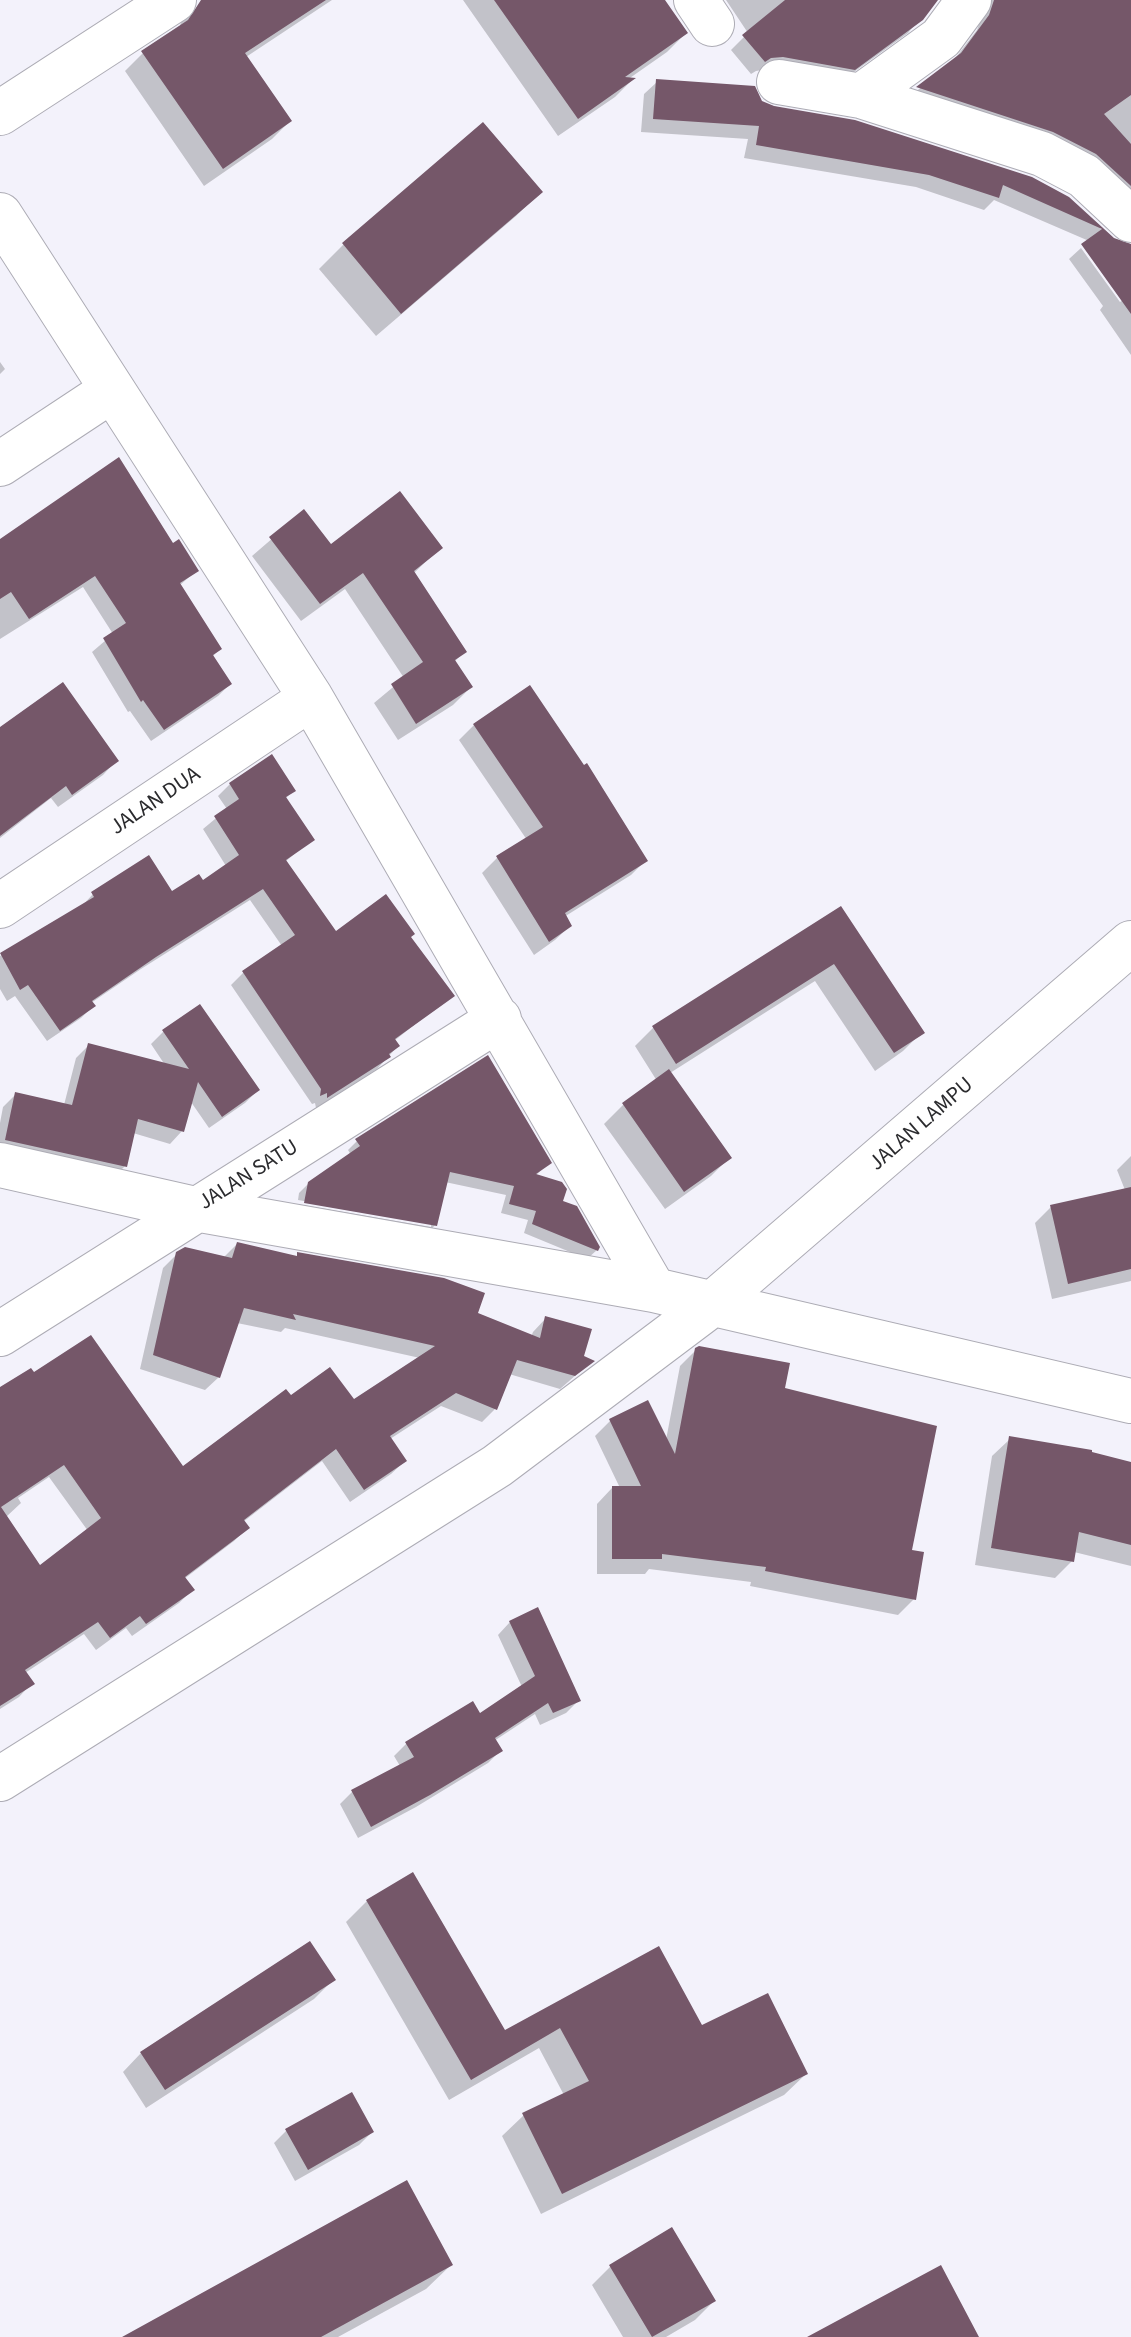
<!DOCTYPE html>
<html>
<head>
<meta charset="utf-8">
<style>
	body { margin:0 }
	canvas { display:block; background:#f3f2fb }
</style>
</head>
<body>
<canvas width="1131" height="2337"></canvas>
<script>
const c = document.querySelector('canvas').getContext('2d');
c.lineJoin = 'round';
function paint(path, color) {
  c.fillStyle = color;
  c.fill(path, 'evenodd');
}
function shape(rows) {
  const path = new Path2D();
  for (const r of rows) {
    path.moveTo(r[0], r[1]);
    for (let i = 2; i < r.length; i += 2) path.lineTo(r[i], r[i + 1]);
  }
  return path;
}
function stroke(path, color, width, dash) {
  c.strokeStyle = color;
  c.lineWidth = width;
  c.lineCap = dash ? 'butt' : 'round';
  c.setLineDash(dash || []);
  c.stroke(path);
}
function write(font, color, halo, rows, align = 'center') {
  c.font = font + ' "Source Sans 3",sans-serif';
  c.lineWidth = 8;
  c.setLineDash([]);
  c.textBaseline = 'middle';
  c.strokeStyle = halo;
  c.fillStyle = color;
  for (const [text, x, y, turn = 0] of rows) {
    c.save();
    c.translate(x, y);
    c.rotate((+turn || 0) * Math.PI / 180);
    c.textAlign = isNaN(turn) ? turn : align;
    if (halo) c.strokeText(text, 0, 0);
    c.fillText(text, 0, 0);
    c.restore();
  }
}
const shadow = shape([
	[206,0,332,0,246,57,290,121,272,139,204,186,125,71,143,53,179,29,181,22],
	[463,0,662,0,686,33,667,52,627,80,632,80,615,97,558,136],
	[726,0,935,0,908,33,840,82,769,69,756,71,751,74,731,50,748,33],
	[977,0,1131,0,1131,210,905,100,950,65,977,30,982,16],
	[657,82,761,102,1068,198,1113,240,1131,246,1131,355,1100,310,1103,306,1069,259,1081,248,1120,302,1123,300,1089,241,994,200,984,210,916,187,744,158,748,139,641,132,644,94],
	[483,125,540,192,516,216,376,336,319,269,343,245],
	[0,362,5,369,0,374],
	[303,512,331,547,440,548,413,574,464,652,454,662,471,687,453,705,398,740,374,703,404,678,345,589,301,621,252,556],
	[0,541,172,546,197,570,179,586,220,649,212,657,230,684,218,696,151,741,130,711,128,712,92,652,113,634,83,587,0,639],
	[474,725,646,860,631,875,564,917,570,926,555,940,534,955,482,873,497,858,527,840,459,740],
	[0,729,116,761,103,775,58,807,51,798,0,838],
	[230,784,293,791,285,799,312,839,285,862,336,934,409,937,452,995,394,1041,398,1046,377,1069,316,1108,315,1103,312,1104,231,985,243,973,282,946,250,900,141,969,91,1003,93,1006,81,1018,47,1041,15,996,7,1001,0,989,0,956,81,907,93,894,171,894,202,882,226,866,203,829,227,809,218,796],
	[841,909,922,1032,903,1051,875,1071,815,981,670,1073,730,1157,711,1176,665,1209,604,1124,623,1105,657,1081,635,1046,654,1027],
	[200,1006,258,1090,245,1103,209,1128,191,1102,182,1131,170,1144,133,1133,125,1166,113,1178,0,1154,0,1123,3,1107,16,1094,64,1105,76,1058,88,1046,165,1065,151,1044,163,1032],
	[357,1141,549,1163,535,1176,561,1202,597,1250,587,1259,524,1233,528,1220,501,1213,506,1195,445,1182,435,1225,426,1235,296,1212,297,1204,431,1227,431,1223,298,1200,299,1193,309,1183,351,1155,348,1150],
	[1131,1156,1131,1281,1052,1299,1035,1223,1051,1207,1125,1190,1117,1170],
	[237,1244,295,1258,298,1255,476,1314,531,1337,533,1332,546,1318,582,1357,592,1361,560,1389,509,1374,495,1409,482,1422,441,1406,390,1439,405,1461,391,1474,350,1502,322,1461,243,1522,247,1528,234,1541,184,1579,192,1590,179,1603,132,1636,126,1628,96,1650,84,1634,25,1673,32,1683,19,1697,0,1709,0,1389,182,1469,290,1398,353,1402,420,1358,285,1328,281,1332,237,1323,219,1377,205,1390,140,1369,163,1268,177,1254,223,1258],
	[49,1477,88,1531,40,1568,6,1517,21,1503,18,1498],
	[696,1350,782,1389,909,1552,914,1599,898,1615,750,1586,751,1582,649,1569,645,1574,597,1574,597,1504,612,1488,620,1488,595,1436,610,1421,666,1440,680,1366],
	[1010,1439,1131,1464,1131,1566,1074,1552,1072,1561,1055,1578,975,1565,992,1456],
	[510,1622,579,1700,566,1713,540,1725,535,1714,494,1741,500,1751,488,1763,416,1807,358,1838,340,1804,352,1792,400,1766,394,1756,407,1743,480,1716,522,1687,498,1635],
	[367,1901,504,2033,658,1949,701,2028,806,2074,784,2095,541,2214,502,2136,524,2115,564,2095,539,2048,449,2100,346,1922],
	[333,1980,314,1999,146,2108,123,2072,141,2053],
	[286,2131,372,2132,359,2145,295,2181,274,2143],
	[451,2265,426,2289,338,2337,126,2337],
	[611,2266,714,2301,695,2320,666,2337,623,2337,592,2285]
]);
const building = shape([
	[201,0,326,0,245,53,292,121,223,169,141,51,188,20],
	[494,0,665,0,688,33,625,77,636,78,578,119],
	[785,0,938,0,923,20,855,70,783,57,771,58,765,62,742,35],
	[994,0,1131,0,1131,95,1104,114,1131,144,1131,186,1096,154,1053,132,916,87,961,53,989,15],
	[656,79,755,86,762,101,774,106,855,120,1032,177,1069,197,1114,238,1131,244,1131,314,1081,244,1102,229,1003,185,999,198,929,175,756,145,759,126,653,119],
	[483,122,543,192,401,314,342,243],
	[119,457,173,543,179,539,199,571,180,583,222,649,213,655,232,684,164,730,143,700,141,702,103,638,126,623,95,576,29,619,11,592,0,599,0,539],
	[400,491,443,548,414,571,467,652,455,660,473,687,416,724,391,684,423,662,363,573,320,604,269,537,304,509,331,544],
	[63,682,119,761,72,795,66,786,0,836,0,727],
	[530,685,584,765,587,763,648,861,565,913,572,926,549,942,496,856,543,827,473,724],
	[272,754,296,791,286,797,315,840,286,860,336,931,386,894,415,934,411,937,455,996,395,1039,400,1046,389,1054,391,1057,327,1098,327,1093,320,1096,321,1089,242,971,295,935,263,889,156,957,92,1001,96,1006,60,1031,28,985,20,990,0,953,94,897,91,892,149,855,172,891,199,874,203,880,239,855,214,816,239,799,229,783],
	[841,906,925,1033,894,1053,834,964,676,1064,652,1026],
	[200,1004,260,1090,222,1117,198,1082,184,1132,138,1119,127,1167,5,1140,15,1092,72,1105,88,1043,189,1069,162,1030],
	[488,1055,552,1163,536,1174,562,1182,567,1189,563,1201,577,1206,600,1247,598,1251,532,1224,536,1211,509,1204,514,1186,450,1172,437,1226,304,1203,308,1182,360,1146,355,1139],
	[669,1069,732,1158,684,1192,622,1103],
	[1131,1187,1131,1269,1068,1284,1050,1205],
	[237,1242,297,1256,297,1252,444,1278,485,1293,478,1313,540,1338,545,1316,592,1329,584,1356,595,1361,575,1376,517,1360,497,1410,456,1393,390,1436,407,1461,364,1490,336,1449,244,1520,250,1528,185,1577,195,1590,146,1624,140,1616,110,1638,98,1622,25,1670,35,1684,0,1706,0,1387,31,1368,34,1372,91,1335,183,1466,286,1389,291,1395,330,1367,354,1399,435,1346,293,1314,296,1320,244,1308,220,1378,153,1355,176,1252,185,1247,232,1258],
	[64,1465,101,1518,40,1565,1,1507],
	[699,1346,790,1363,785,1388,937,1426,912,1550,924,1552,916,1600,765,1571,766,1567,662,1554,662,1559,612,1559,612,1486,641,1486,609,1419,648,1400,675,1454,695,1348],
	[1009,1436,1092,1450,1092,1452,1131,1462,1131,1545,1079,1532,1074,1562,991,1548],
	[538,1607,581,1701,553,1713,548,1703,495,1738,503,1751,430,1795,371,1827,351,1790,414,1757,405,1742,473,1701,480,1713,535,1676,509,1621],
	[413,1872,505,2030,659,1946,702,2025,768,1993,808,2074,562,2194,522,2113,589,2081,560,2028,471,2080,366,1900],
	[310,1941,336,1980,165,2090,140,2052],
	[352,2092,374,2132,308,2170,285,2129],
	[407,2180,453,2265,321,2337,122,2337],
	[672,2227,716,2301,652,2337,609,2265],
	[941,2265,979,2337,807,2337]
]);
const minor = shape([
	[696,0,712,24],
	[779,82,861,96,1042,154,1084,176,1131,220],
	[861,96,941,38,969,0],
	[0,113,174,0],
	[0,215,311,698,654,1290],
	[0,464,112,390],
	[0,906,311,698],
	[0,1165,195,1209,654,1290,1131,1401],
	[0,1334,499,1019],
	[0,1779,497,1466,711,1305,1131,943]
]);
const streetNames = [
	["JALAN DUA",156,802,-34],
	["JALAN LAMPU",922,1125,-41],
	["JALAN SATU",249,1176,-32]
];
paint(shadow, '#0003');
paint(building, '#755769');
stroke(minor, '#adacb5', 46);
stroke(minor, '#fff', 44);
write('22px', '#2b2b2e', '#fff', streetNames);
</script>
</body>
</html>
